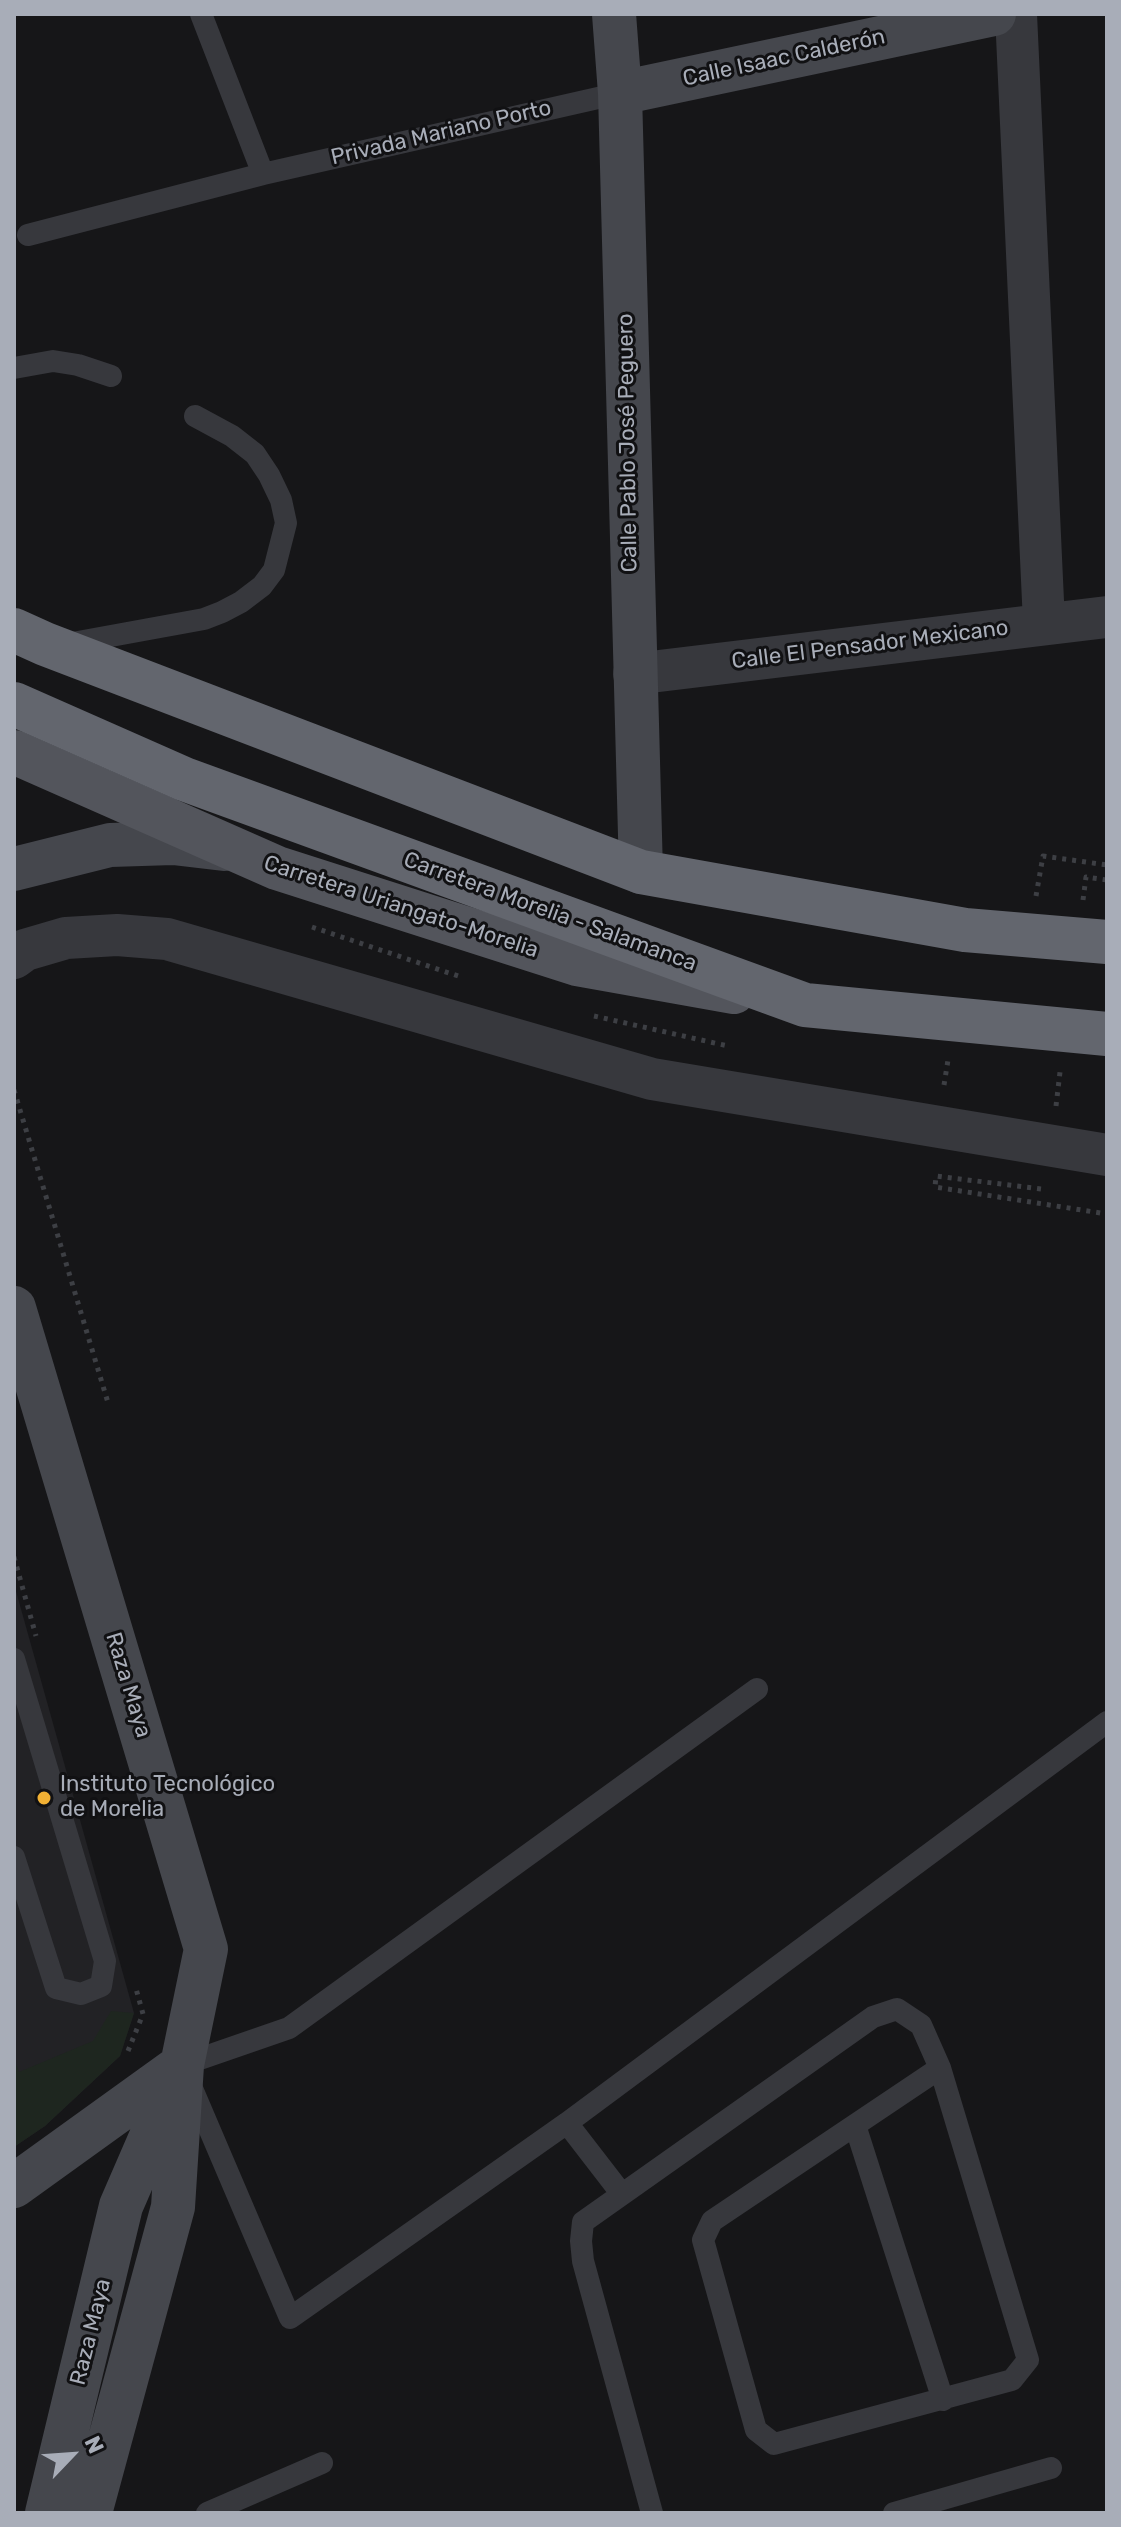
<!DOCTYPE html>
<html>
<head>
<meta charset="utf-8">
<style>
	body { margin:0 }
	#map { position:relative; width:1121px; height:2527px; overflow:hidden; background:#161618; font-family:Rubik,sans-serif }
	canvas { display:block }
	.frame { position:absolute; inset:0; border:16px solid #a8adb8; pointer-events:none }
	.north { position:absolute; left:32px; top:2415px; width:80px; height:80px; -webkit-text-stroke:6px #111113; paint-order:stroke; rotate:65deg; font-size:22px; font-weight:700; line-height:32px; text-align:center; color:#a8adb8 }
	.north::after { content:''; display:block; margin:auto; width:28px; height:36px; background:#a8adb8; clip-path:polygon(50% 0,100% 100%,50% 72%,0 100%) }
</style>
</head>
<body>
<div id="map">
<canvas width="1121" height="2527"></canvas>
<div class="frame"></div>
<div class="north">N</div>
</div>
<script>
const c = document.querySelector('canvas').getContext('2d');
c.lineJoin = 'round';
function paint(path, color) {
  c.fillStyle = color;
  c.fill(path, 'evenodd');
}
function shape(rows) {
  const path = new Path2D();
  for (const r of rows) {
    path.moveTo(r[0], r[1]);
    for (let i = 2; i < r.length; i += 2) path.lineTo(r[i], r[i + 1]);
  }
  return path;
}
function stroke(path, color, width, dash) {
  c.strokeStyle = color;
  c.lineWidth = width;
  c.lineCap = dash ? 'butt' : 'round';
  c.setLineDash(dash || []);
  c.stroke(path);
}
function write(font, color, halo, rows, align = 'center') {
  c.font = font + ' Rubik,sans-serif';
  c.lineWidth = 6;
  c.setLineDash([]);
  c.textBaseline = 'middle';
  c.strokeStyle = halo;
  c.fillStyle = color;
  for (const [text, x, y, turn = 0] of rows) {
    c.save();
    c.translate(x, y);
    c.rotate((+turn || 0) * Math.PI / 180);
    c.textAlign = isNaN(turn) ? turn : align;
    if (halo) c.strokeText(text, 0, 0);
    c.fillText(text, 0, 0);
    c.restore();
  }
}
const built = shape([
	[14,1584,134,2013,120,2056,45,2126,14,2147]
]);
const green = shape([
	[111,2011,134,2013,120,2056,45,2126,14,2147,14,2059,19,2072,93,2041]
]);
const path = shape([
	[1036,896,1043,856,1107,865],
	[1083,900,1086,877,1107,880],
	[312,927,461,977],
	[594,1016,728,1046],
	[944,1085,948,1060],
	[14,1090,109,1406],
	[1056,1106,1060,1072],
	[1041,1189,936,1176,935,1187,1107,1214],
	[14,1557,36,1636],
	[128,2051,143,2014,135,1985]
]);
const lane = shape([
	[201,14,263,174],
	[28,235,263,174,620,93],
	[14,368,53,361,78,365,111,376],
	[67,644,204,619,222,612,241,602,262,586,274,570,286,523,281,500,269,475,255,454,232,436,195,416],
	[14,1659,105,1961,101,1986,81,1994,56,1988,14,1857],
	[757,1689,289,2028,182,2065,290,2318,567,2123,1107,1722],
	[567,2123,621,2193],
	[855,2125,943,2400],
	[207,2513,322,2463],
	[652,2513,583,2261,581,2241,583,2222,873,2017,897,2009,921,2025,940,2068,1028,2360,1012,2380,774,2444,756,2430,703,2240,712,2221,940,2068],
	[894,2513,1051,2468]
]);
const street = shape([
	[1016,14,1044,623],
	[634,674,1107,617],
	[14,958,25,950,66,938,117,935,167,939,652,1079,1107,1155]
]);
const secondary = shape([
	[614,14,620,93,641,872],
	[620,93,994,14],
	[14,869,110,845,173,843,224,849],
	[14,1308,206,1949,182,2065,173,2207,90,2513],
	[14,2186,182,2065],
	[47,2513,121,2206,170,2093]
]);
const primary = shape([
	[14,752,277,868,577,964,734,992]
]);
const highway = shape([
	[14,630,45,644,641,872,965,930,1107,942],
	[14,704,184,779,805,1005,1107,1034]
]);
const markers = [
	[44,1798,8,"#f2b134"]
];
const streetNames = [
	["Calle Isaac Calderón",784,58,-12],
	["Privada Mariano Porto",441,133,-13],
	["Calle Pablo José Peguero",628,443,-91],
	["Calle El Pensador Mexicano",870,645,-7],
	["Carretera Uriangato-Morelia",401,907,18],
	["Carretera Morelia - Salamanca",550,912,20],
	["Raza Maya",128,1685,73],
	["Raza Maya",91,2332,-76]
];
const poiNames = [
	["Instituto Tecnológico",60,1785],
	["de Morelia",60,1810]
];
paint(built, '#222225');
paint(green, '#1e261f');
stroke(path, '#3d3f44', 5, [4, 6]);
stroke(lane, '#37383d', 22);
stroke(street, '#37383d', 42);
stroke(secondary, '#45474d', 44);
stroke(primary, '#53555c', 44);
stroke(highway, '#63666e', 44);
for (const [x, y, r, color] of markers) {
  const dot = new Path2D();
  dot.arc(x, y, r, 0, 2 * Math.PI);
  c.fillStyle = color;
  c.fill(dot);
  stroke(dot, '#111113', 3);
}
write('22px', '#a8adb8', '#111113', streetNames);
write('22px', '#a8adb8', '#111113', poiNames, 'left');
</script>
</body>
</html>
